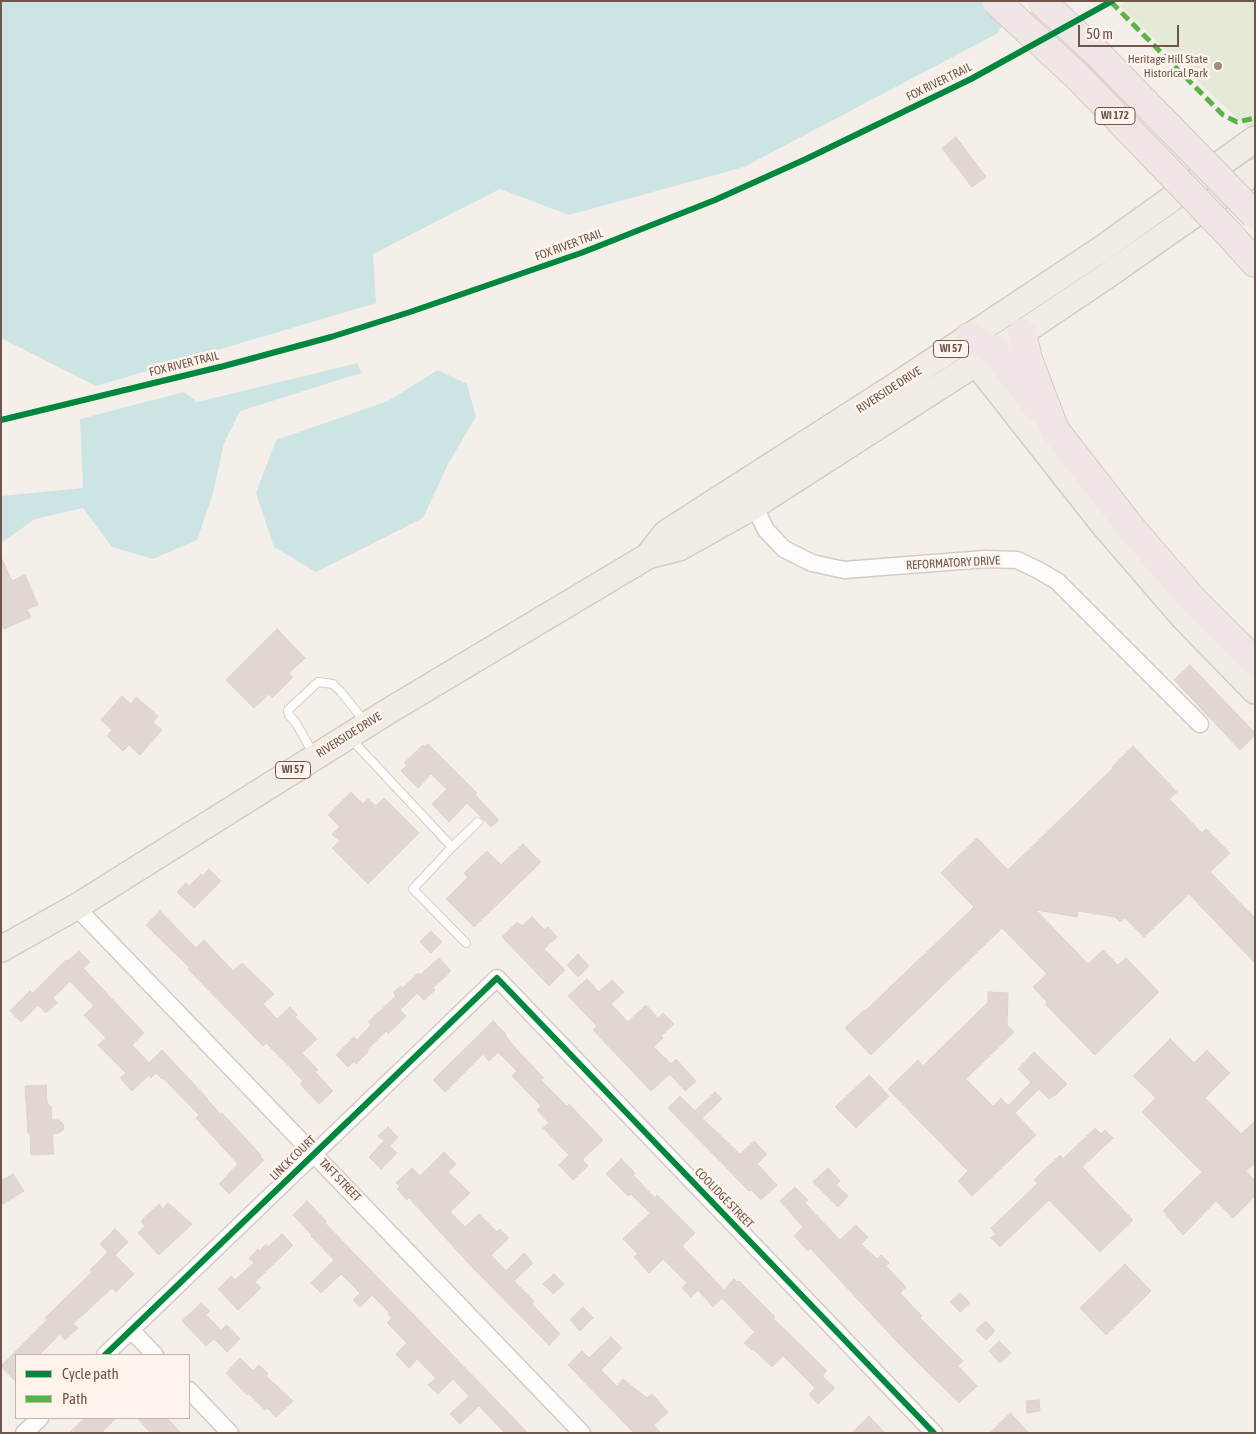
<!DOCTYPE html>
<html>
<head>
<meta charset="utf-8">
<style>
	body { margin:0 }
	#map { position:relative; width:1256px; height:1434px; overflow:hidden; background:#f5efea; font-family:"Asap Condensed",sans-serif }
	canvas { display:block }
	.frame { position:absolute; inset:0; border:2px solid #70554d; pointer-events:none }
	.legend { position:absolute; left:15px; top:1354px; width:175px; height:65px; box-sizing:border-box; background:#fdf4eb; border:1px solid #c5b4ac; margin:0; padding:6px 9px; list-style:none; font-size:15px; color:#70554d }
	.legend li { display:flex; align-items:center; gap:10px; height:25px }
	.legend b { width:25px; border:1px solid #c5b4ac }
	.scale { position:absolute; left:1078px; top:25px; width:101px; height:22px; box-sizing:border-box; border:2px solid #70554d; border-top:0; padding-left:6px; font-size:15px; line-height:18px; white-space:nowrap; color:#70554d; -webkit-text-stroke:4px #fdf4eb; paint-order:stroke }
</style>
</head>
<body>
<div id="map">
<canvas width="1256" height="1434"></canvas>
<div class="frame"></div>
<ul class="legend">
<li><b style="height:6px;background:#00873e"></b>Cycle path</li>
<li><b style="height:6px;background:#59b447"></b>Path</li>
</ul>
<div class="scale">50 m</div>
</div>
<script>
const c = document.querySelector('canvas').getContext('2d');
c.lineJoin = 'round';
function paint(path, color) {
  c.fillStyle = color;
  c.fill(path, 'evenodd');
}
function shape(rows) {
  const path = new Path2D();
  for (const r of rows) {
    path.moveTo(r[0], r[1]);
    for (let i = 2; i < r.length; i += 2) path.lineTo(r[i], r[i + 1]);
  }
  return path;
}
function stroke(path, color, width, dash) {
  c.strokeStyle = color;
  c.lineWidth = width;
  c.lineCap = dash ? 'butt' : 'round';
  c.setLineDash(dash || []);
  c.stroke(path);
}
function write(font, color, halo, rows, align = 'center') {
  c.font = font + ' "Asap Condensed",sans-serif';
  c.lineWidth = 5;
  c.setLineDash([]);
  c.textBaseline = 'middle';
  c.strokeStyle = halo;
  c.fillStyle = color;
  for (const [text, x, y, turn = 0] of rows) {
    c.save();
    c.translate(x, y);
    c.rotate((+turn || 0) * Math.PI / 180);
    c.textAlign = isNaN(turn) ? turn : align;
    if (halo) c.strokeText(text, 0, 0);
    c.fillText(text, 0, 0);
    c.restore();
  }
}
const green = shape([
	[1128,1,1255,1,1255,125,1248,129,1120,6]
]);
const water = shape([
	[1,1,1014,1,998,33,744,167,569,215,500,189,373,254,376,303,96,386,1,338],
	[358,363,361,373,240,411,224,443,213,493,197,540,153,559,112,547,83,508,35,519,1,543,1,496,83,488,80,419,184,392,197,402],
	[438,370,467,384,476,417,449,462,423,518,316,572,274,547,256,493,276,440,388,401]
]);
const building = shape([
	[956,137,986,177,972,187,942,148,956,137],
	[1,557,12,581,25,575,38,605,27,609,31,617,4,629,1,622,1,557],
	[277,629,305,658,289,673,293,677,272,698,269,694,254,708,226,680,277,629],
	[1190,665,1255,733,1255,735,1240,750,1174,680,1190,665],
	[122,696,131,704,136,697,158,716,153,722,162,730,140,755,129,745,123,751,107,736,112,730,101,720,122,696],
	[428,744,477,793,475,795,499,820,491,827,467,803,449,822,432,804,447,789,431,774,418,788,401,771,407,765,404,763,423,745,425,747,428,744],
	[1133,746,1177,792,1169,799,1202,833,1206,829,1230,853,1210,872,1255,918,1255,963,1189,894,1144,937,1125,918,1120,922,1115,917,1078,911,1077,917,1036,910,1088,964,1103,950,1118,965,1126,958,1159,992,1095,1055,1045,1004,1047,1002,1033,987,1047,974,1002,928,871,1055,845,1028,864,1010,865,1011,974,907,941,873,977,838,1008,870,1113,768,1112,767,1133,746],
	[351,792,363,804,368,799,376,806,384,798,419,833,368,884,332,848,340,841,332,834,340,827,328,815,351,792],
	[523,844,541,862,474,927,446,899,468,877,464,873,487,851,501,865,523,844],
	[209,869,221,881,194,908,177,892,186,883,189,886,201,874,203,876,209,869],
	[160,911,196,948,204,940,233,971,242,963,274,994,263,1004,277,1019,290,1007,297,1015,295,1017,317,1039,302,1053,318,1070,315,1072,333,1091,319,1104,300,1084,303,1081,285,1062,266,1043,263,1046,188,969,190,968,146,925,160,911],
	[532,917,545,930,548,927,557,937,544,949,565,970,549,986,502,937,517,922,522,926,532,917],
	[431,931,442,942,431,953,420,942,431,931],
	[79,951,90,962,83,968,144,1033,132,1045,149,1063,162,1050,208,1099,207,1099,221,1115,222,1113,261,1155,260,1156,264,1160,229,1194,219,1184,238,1164,196,1118,199,1115,163,1078,162,1079,156,1073,151,1078,149,1075,132,1091,120,1078,126,1073,98,1045,106,1038,84,1015,94,1006,70,981,53,998,57,1003,46,1013,38,1005,21,1022,10,1011,30,991,32,994,66,960,68,961,79,951],
	[578,954,589,966,578,977,567,965,578,954],
	[439,958,451,971,433,988,435,990,424,1000,417,993,400,1010,406,1016,388,1034,386,1031,367,1050,368,1052,356,1064,354,1061,348,1067,336,1055,354,1037,357,1040,371,1025,368,1022,396,996,393,993,401,986,403,988,418,973,420,975,439,958],
	[587,979,599,992,612,980,624,992,611,1004,628,1022,646,1005,658,1018,663,1013,674,1024,661,1036,663,1038,654,1047,671,1064,676,1059,696,1081,685,1091,670,1074,651,1091,593,1030,597,1026,568,996,587,979],
	[988,992,1008,993,1007,1025,1014,1032,966,1079,993,1106,1001,1098,1008,1106,1031,1082,1018,1069,1034,1052,1067,1084,1055,1096,1054,1095,1049,1099,1039,1089,1015,1113,1036,1135,972,1196,958,1181,968,1171,888,1089,918,1060,923,1066,988,1002,988,992],
	[493,1021,506,1034,505,1035,517,1050,544,1078,541,1080,567,1106,569,1104,603,1140,582,1160,588,1166,573,1180,559,1165,569,1155,543,1128,549,1123,537,1110,541,1106,512,1076,517,1071,498,1052,489,1061,483,1054,445,1092,433,1080,493,1021],
	[1170,1039,1194,1063,1207,1050,1230,1073,1205,1098,1241,1134,1255,1121,1255,1163,1246,1171,1255,1181,1255,1196,1233,1218,1216,1201,1183,1235,1163,1211,1202,1172,1142,1112,1156,1098,1133,1076,1170,1039],
	[869,1075,889,1096,856,1128,835,1107,869,1075],
	[46,1085,47,1103,51,1106,52,1120,59,1120,63,1124,64,1129,59,1133,52,1134,54,1154,31,1155,30,1133,28,1133,25,1086,46,1085],
	[715,1092,722,1099,702,1118,740,1154,754,1141,767,1154,757,1164,777,1185,761,1200,751,1190,749,1191,668,1108,680,1096,695,1111,715,1092],
	[388,1127,398,1137,390,1146,397,1153,381,1169,369,1157,384,1141,378,1136,388,1127],
	[1095,1128,1101,1134,1105,1130,1113,1138,1082,1167,1133,1220,1100,1252,1049,1200,1000,1247,991,1238,996,1234,991,1228,1038,1183,1034,1180,1060,1155,1063,1159,1095,1128],
	[444,1152,456,1164,448,1172,470,1193,450,1212,465,1227,479,1214,497,1232,500,1229,509,1238,491,1255,506,1271,524,1253,533,1263,514,1281,534,1301,532,1304,560,1334,549,1345,472,1267,409,1198,407,1200,397,1189,400,1186,396,1183,412,1168,420,1176,444,1152],
	[621,1159,635,1173,633,1175,655,1198,657,1195,695,1233,682,1246,724,1290,734,1279,737,1282,739,1281,775,1317,773,1318,827,1371,822,1376,835,1388,818,1404,809,1394,815,1388,783,1356,772,1367,753,1349,752,1350,744,1343,755,1332,722,1298,713,1307,698,1290,691,1297,682,1288,687,1283,663,1259,649,1273,634,1257,638,1254,623,1239,650,1213,631,1194,628,1196,606,1174,621,1159],
	[828,1168,840,1181,836,1185,848,1196,838,1207,813,1182,828,1168],
	[13,1174,24,1191,1,1205,1,1181,13,1174],
	[795,1187,808,1200,805,1203,840,1240,856,1225,868,1237,861,1244,877,1259,881,1255,889,1263,886,1266,906,1287,900,1293,922,1316,920,1318,963,1361,958,1366,977,1386,959,1403,901,1346,810,1248,808,1251,794,1236,803,1227,780,1201,795,1187],
	[307,1201,326,1221,325,1223,528,1433,505,1433,479,1406,460,1424,450,1414,469,1396,453,1379,438,1394,428,1385,436,1378,417,1359,409,1368,396,1354,407,1343,387,1323,392,1318,388,1314,389,1312,372,1295,360,1307,353,1300,360,1293,341,1274,321,1293,311,1283,334,1260,311,1236,312,1235,293,1215,307,1201],
	[168,1203,192,1224,159,1255,138,1233,145,1226,141,1221,159,1204,163,1209,168,1203],
	[115,1229,128,1242,115,1255,134,1274,116,1292,112,1288,73,1324,78,1328,65,1340,60,1334,39,1355,16,1355,16,1382,1,1366,47,1320,45,1318,92,1272,90,1270,108,1252,100,1244,115,1229],
	[282,1234,293,1245,255,1282,261,1288,238,1310,218,1289,231,1276,235,1280,254,1263,249,1258,258,1249,260,1251,266,1244,268,1247,282,1234],
	[1125,1264,1151,1291,1106,1335,1080,1308,1125,1264],
	[554,1274,564,1284,553,1294,543,1284,554,1274],
	[960,1293,970,1303,960,1312,950,1302,960,1293],
	[201,1303,210,1311,206,1315,221,1330,227,1325,240,1339,227,1352,214,1339,206,1346,182,1321,201,1303],
	[583,1307,593,1318,580,1331,570,1320,583,1307],
	[986,1321,995,1331,986,1340,976,1330,986,1321],
	[611,1337,622,1348,601,1370,617,1386,623,1379,647,1398,652,1394,668,1412,654,1425,661,1433,634,1433,568,1365,582,1351,589,1358,611,1337],
	[999,1341,1011,1353,1000,1363,989,1351,999,1341],
	[240,1358,253,1371,259,1365,268,1374,266,1376,293,1401,276,1417,267,1408,265,1410,248,1393,247,1395,226,1373,240,1358],
	[1039,1400,1040,1411,1027,1413,1026,1401,1039,1400],
	[1010,1413,1029,1433,990,1433,1010,1413],
	[869,1416,885,1433,852,1433,869,1416],
	[85,1418,116,1418,101,1433,69,1433,85,1418],
	[137,1418,167,1418,181,1433,151,1433,137,1418]
]);
const path = shape([
	[1087,15,1112,1],
	[1,420,224,366,331,337,410,312,581,253,715,200,806,159,971,79,1021,52]
]);
const lane = shape([
	[351,739,452,847],
	[314,755,296,723,289,715,288,710,318,682,333,684,341,692,365,722],
	[466,943,413,889,452,847,478,822]
]);
const street = shape([
	[750,497,766,530,784,549,812,563,844,570,985,559,1017,560,1038,570,1057,581,1200,724],
	[76,907,582,1433],
	[131,1330,155,1355],
	[105,1355,497,978,934,1433],
	[189,1390,230,1433],
	[24,1433,40,1418]
]);
const primary = shape([
	[972,347,976,363,1102,523,1184,618,1255,691],
	[648,556,666,533,892,388,1100,250,1255,139],
	[1,949,76,907,387,712,648,556,679,548,754,506,995,351,1108,275,1255,172]
]);
const highway = shape([
	[1229,234,1255,263],
	[1022,333,1028,359,1055,430,1132,529,1194,601,1255,662],
	[969,337,995,351,1036,405]
]);
const highwayBridge = shape([
	[996,1,1079,78,1229,234],
	[1041,1,1096,52,1255,215]
]);
const quiet = shape([
	[1111,2,1223,115,1237,122,1255,118]
]);
const cycleway = shape([
	[1,420,224,366,331,337,410,312,581,253,715,200,806,159,971,79,1112,1],
	[105,1355,497,978,934,1433]
]);
const markers = [
	[1218,66,5,"#9f8b84"]
];
const shields = [
	[1115,116,40],
	[951,349,35],
	[293,770,35]
];
const shieldNames = [
	["WI 172",1115,116],
	["WI 57",951,349],
	["WI 57",293,770]
];
const poiNames = [
	["Heritage Hill State",1208,59],
	["Historical Park",1208,73]
];
const streetNames = [
	["FOX RIVER TRAIL",939,82,-26],
	["FOX RIVER TRAIL",569,245,-20],
	["FOX RIVER TRAIL",184,364,-14],
	["RIVERSIDE DRIVE",889,390,-33],
	["REFORMATORY DRIVE",953,563,-3],
	["RIVERSIDE DRIVE",349,735,-32],
	["LINCK COURT",293,1158,-44],
	["TAFT STREET",340,1180,46],
	["COOLIDGE STREET",724,1198,46]
];
paint(green, '#e4ead6');
paint(water, '#cde4e4');
paint(building, '#e1d7d2');
stroke(building, '#ddd2cd', 1);
stroke(lane, '#d4cbc7', 10);
stroke(street, '#d4cbc7', 19);
stroke(primary, '#d3cac7', 28);
stroke(highway, '#d3cac7', 30);
stroke(path, '#d7cecb', 2.5, [1, 4]);
stroke(lane, '#fefdfc', 8);
stroke(street, '#fefdfc', 16);
stroke(primary, '#f1ece6', 25);
stroke(highway, '#efe6e5', 28);
stroke(highwayBridge, '#d3cac7', 30, []);
stroke(highwayBridge, '#efe6e5', 28);
stroke(quiet, '#59b447', 5, [10, 5]);
stroke(cycleway, '#00873e', 6);
for (const [x, y, r, color] of markers) {
  const dot = new Path2D();
  dot.arc(x, y, r, 0, 2 * Math.PI);
  c.fillStyle = color;
  c.fill(dot);
  stroke(dot, '#fdf4eb', 2);
}
for (const [x, y, w] of shields) {
  const box = new Path2D();
  box.roundRect(x - w / 2, y - 8.5, w, 17, 4);
  c.fillStyle = '#fdf4eb';
  c.fill(box);
  stroke(box, '#70554d', 1);
}
write('bold 11px', '#70554d', null, shieldNames);
write('12px', '#70554d', '#fdf4eb', poiNames, 'right');
write('12px', '#70554d', '#fdf4eb', streetNames);
</script>
</body>
</html>
